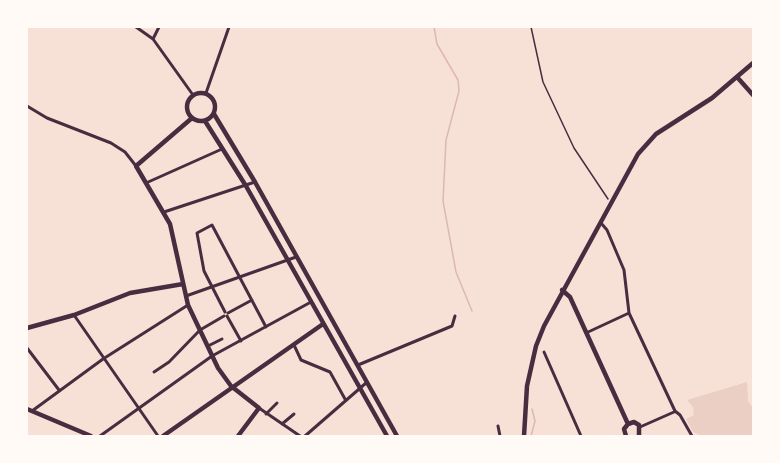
<!DOCTYPE html>
<html>
<head>
<meta charset="utf-8">
<style>
	body { margin:0 }
	#map { position:relative; width:780px; height:463px; overflow:hidden; background:#f7e1d7; font-family:"IBM Plex Sans",sans-serif }
	canvas { display:block }
	.frame { position:absolute; inset:0; border:28px solid #fffaf5; pointer-events:none }
</style>
</head>
<body>
<div id="map">
<canvas width="780" height="463"></canvas>
<div class="frame"></div>
</div>
<script>
const c = document.querySelector('canvas').getContext('2d');
c.lineJoin = 'round';
function paint(path, color) {
  c.fillStyle = color;
  c.fill(path, 'evenodd');
}
function shape(rows) {
  const path = new Path2D();
  for (const r of rows) {
    if (r.length === 3) {
      path.moveTo(r[0] + r[2], r[1]);
      path.arc(r[0], r[1], r[2], 0, 2 * Math.PI);
      continue;
    }
    path.moveTo(r[0], r[1]);
    for (let i = 2; i < r.length; i += 2) path.lineTo(r[i], r[i + 1]);
  }
  return path;
}
function stroke(path, color, width, dash) {
  c.strokeStyle = color;
  c.lineWidth = width;
  c.lineCap = dash ? 'butt' : 'round';
  c.setLineDash(dash || []);
  c.stroke(path);
}
const green = shape([
	[747,382,748,401,753,408,753,436,702,436,693,432,686,419,694,415,693,407,687,400]
]);
const stream = shape([
	[434,27,437,44,458,80,459,91,446,140,443,201,456,272,472,311],
	[531,436,535,421,532,409]
]);
const path = shape([
	[531,27,543,82,574,148,608,199]
]);
const minor = shape([
	[136,27,153,39,193,95],
	[153,39,159,27],
	[206,93,229,27],
	[27,106,47,118,111,143,125,152,136,166],
	[146,183,222,149],
	[164,212,255,182],
	[601,223,607,230,624,270,629,313,675,411,680,415,692,436],
	[186,296,296,257],
	[225,312,204,271,197,233,212,225,266,327],
	[228,313,252,300],
	[74,315,158,436],
	[227,316,241,341],
	[586,333,629,313],
	[294,345,301,360,330,372,345,399],
	[208,346,222,339],
	[27,348,59,390],
	[544,352,581,436],
	[358,365,452,326,455,316],
	[154,372,169,362,200,330,224,316],
	[259,408,300,436],
	[32,411,103,359,188,305],
	[266,414,277,403],
	[282,424,294,414],
	[498,426,500,436],
	[640,427,674,412],
	[100,436,212,356,311,302],
	[305,436,366,383]
]);
const tertiary = shape([
	[737,77,753,95],
	[201,107,14],
	[214,114,255,182,397,436],
	[192,118,136,166,170,224,188,305,218,368,231,386,259,408,238,436],
	[205,121,246,186,387,436],
	[562,290,570,297,628,424],
	[27,328,74,315,130,293,183,284],
	[27,409,91,436],
	[628,424,634,422,639,425,639,436],
	[163,436,323,324],
	[524,436,527,386,536,346,544,326,638,154,656,134,712,98,753,63],
	[626,436,624,429,628,424]
]);
paint(green, '#ebcfc5');
stroke(stream, '#dcb8b0', 1.5);
stroke(path, '#4a2c40', 1.5);
stroke(minor, '#4a2c40', 3);
stroke(tertiary, '#4a2c40', 4.5);
</script>
</body>
</html>
